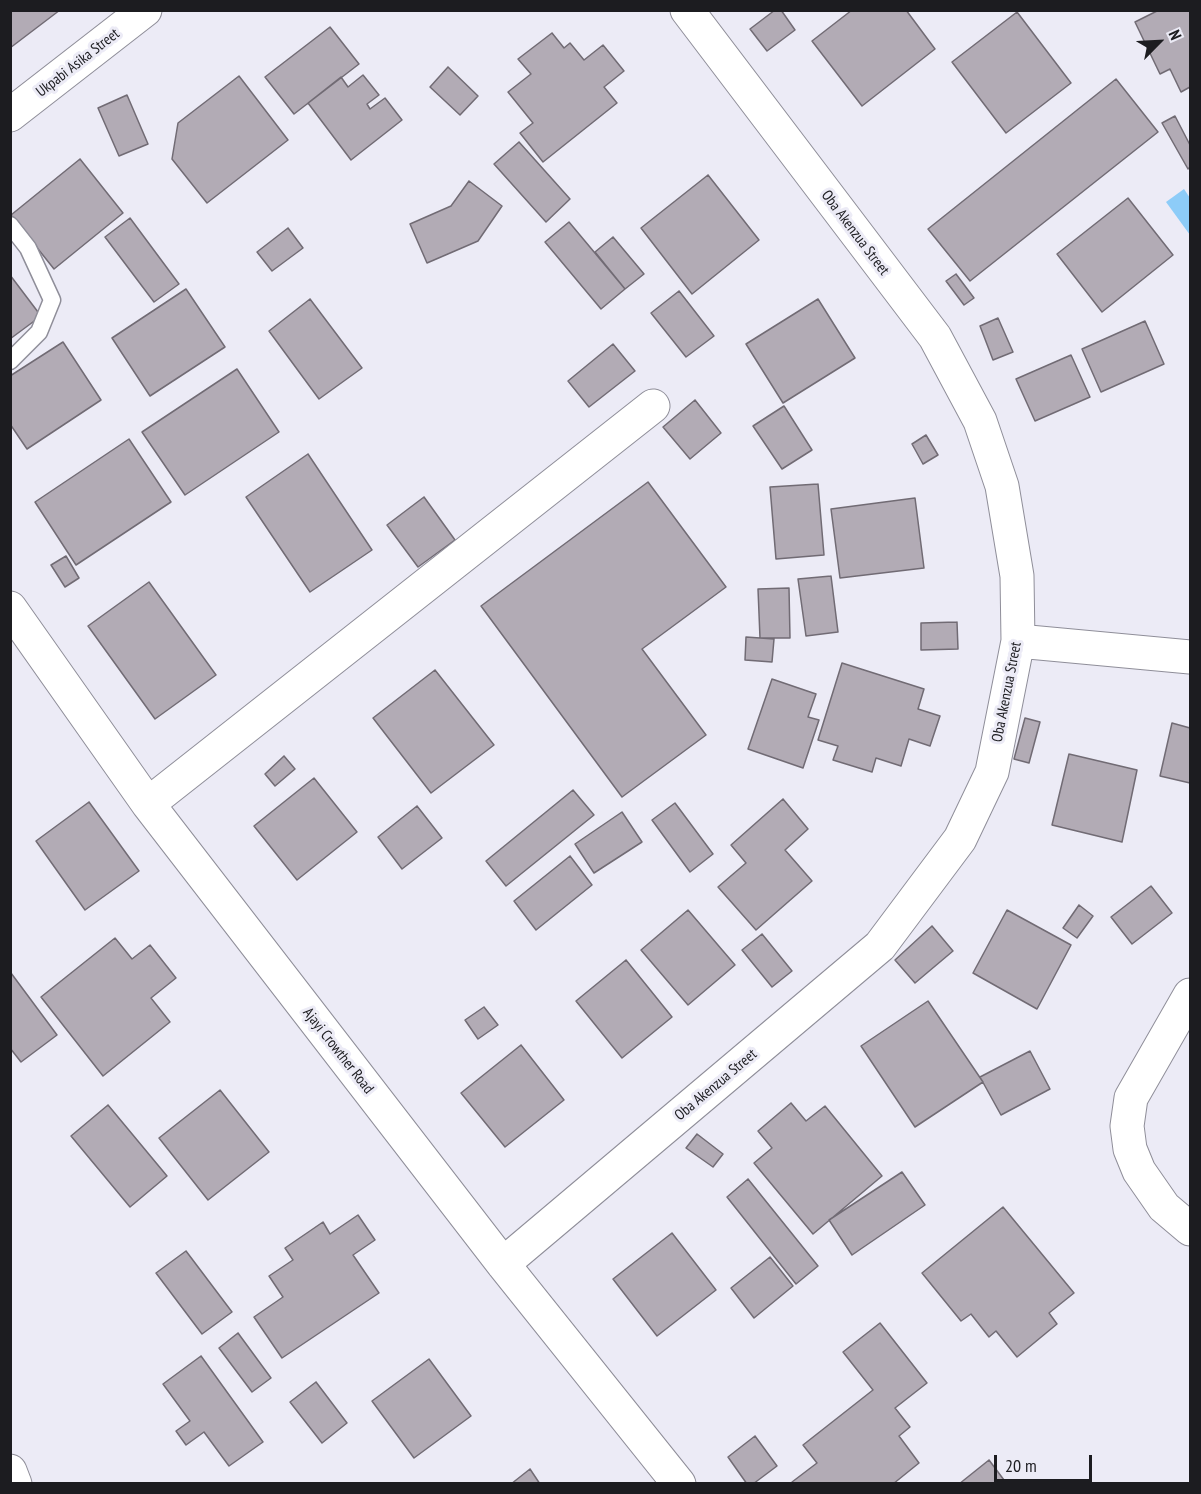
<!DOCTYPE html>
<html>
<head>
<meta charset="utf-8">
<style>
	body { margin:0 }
	#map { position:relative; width:1201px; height:1494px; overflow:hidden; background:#ecebf6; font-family:"PT Sans Narrow",sans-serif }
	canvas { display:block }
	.frame { position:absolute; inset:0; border:12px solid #1c1c20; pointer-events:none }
	.north { position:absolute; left:1129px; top:12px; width:60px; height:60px; -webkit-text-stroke:4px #ecebf6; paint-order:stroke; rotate:66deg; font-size:16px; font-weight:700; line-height:24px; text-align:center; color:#1c1c20 }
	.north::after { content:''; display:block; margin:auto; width:21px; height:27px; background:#1c1c20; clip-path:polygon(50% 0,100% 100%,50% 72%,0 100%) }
	.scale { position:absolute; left:994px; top:1455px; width:98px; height:27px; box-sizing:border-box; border:3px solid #1c1c20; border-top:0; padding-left:8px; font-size:18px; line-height:21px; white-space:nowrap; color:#1c1c20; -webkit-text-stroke:4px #ecebf6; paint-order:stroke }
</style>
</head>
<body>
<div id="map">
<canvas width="1201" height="1494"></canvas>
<div class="frame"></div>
<div class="north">N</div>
<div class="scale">20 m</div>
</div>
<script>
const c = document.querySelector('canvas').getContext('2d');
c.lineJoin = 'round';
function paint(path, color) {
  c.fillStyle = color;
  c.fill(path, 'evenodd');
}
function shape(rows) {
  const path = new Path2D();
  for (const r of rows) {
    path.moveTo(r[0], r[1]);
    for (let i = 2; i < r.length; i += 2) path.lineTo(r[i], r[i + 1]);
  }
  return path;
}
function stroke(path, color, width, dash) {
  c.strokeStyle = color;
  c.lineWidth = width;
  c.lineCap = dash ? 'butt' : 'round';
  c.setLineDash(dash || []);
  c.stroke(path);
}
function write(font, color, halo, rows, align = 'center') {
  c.font = font + ' "PT Sans Narrow",sans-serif';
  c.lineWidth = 6;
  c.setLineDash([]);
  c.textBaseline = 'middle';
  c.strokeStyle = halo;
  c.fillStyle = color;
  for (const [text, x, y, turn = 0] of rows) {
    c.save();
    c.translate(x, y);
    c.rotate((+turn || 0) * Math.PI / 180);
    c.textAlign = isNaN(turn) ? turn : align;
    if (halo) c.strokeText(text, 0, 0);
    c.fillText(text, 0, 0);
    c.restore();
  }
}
const water = shape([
	[1184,189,1190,198,1190,235,1166,202]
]);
const building = shape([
	[10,10,60,10,10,48,10,10],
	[775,10,781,10,795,30,767,51,750,29,775,10],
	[852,10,906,10,935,49,862,106,812,41,852,10],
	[1159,10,1190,10,1190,87,1181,92,1170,69,1160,74,1135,22,1159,10],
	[1017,12,1071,83,1006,133,952,62,1017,12],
	[330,27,359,64,294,114,265,77,330,27],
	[552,33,564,48,570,43,584,60,603,45,624,71,604,87,617,103,543,162,520,133,533,123,508,92,531,74,518,59,552,33],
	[448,67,478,96,460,115,430,87,448,67],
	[363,75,379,95,367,104,370,109,385,98,402,120,351,160,308,103,341,77,348,87,363,75],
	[239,76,288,140,207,203,172,159,178,123,239,76],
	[1116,79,1158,132,970,281,928,229,1116,79],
	[127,95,148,144,119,156,98,108,127,95],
	[1175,116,1190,145,1190,167,1188,169,1162,123,1175,116],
	[519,142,570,199,546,222,494,164,519,142],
	[80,159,123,213,54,269,11,215,80,159],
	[708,175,759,240,692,294,641,228,708,175],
	[469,181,502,206,478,241,427,263,410,224,451,206,469,181],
	[1128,198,1173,255,1102,312,1057,254,1128,198],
	[130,218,179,284,154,302,105,237,130,218],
	[569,222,625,289,601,309,545,242,569,222],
	[288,228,303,248,272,271,257,252,288,228],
	[613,237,644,274,625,289,595,252,613,237],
	[956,274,974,298,964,305,946,281,956,274],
	[10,275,41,316,10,339,10,275],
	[186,289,225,347,150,396,112,338,186,289],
	[679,291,714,336,686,357,651,313,679,291],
	[310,299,362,368,319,399,269,331,310,299],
	[818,299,855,358,783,403,746,344,818,299],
	[998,318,1013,352,993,360,980,326,998,318],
	[1145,321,1164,364,1101,392,1082,349,1145,321],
	[63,342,101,400,27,449,10,424,10,376,63,342],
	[613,344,635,371,589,407,568,381,613,344],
	[1071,355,1090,397,1035,421,1016,379,1071,355],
	[237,369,279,432,185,495,142,432,237,369],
	[695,400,721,433,690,459,663,427,695,400],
	[784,406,812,450,782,469,753,426,784,406],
	[926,435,938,455,923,464,912,444,926,435],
	[129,439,171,502,76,565,35,502,129,439],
	[308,454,372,550,310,592,246,497,308,454],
	[648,482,726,587,642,649,706,735,622,797,481,606,648,482],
	[818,484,824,555,776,559,770,487,818,484],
	[424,497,455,540,418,567,387,525,424,497],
	[915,498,924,568,840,578,831,509,915,498],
	[66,556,79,578,65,587,51,565,66,556],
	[831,576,838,632,806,636,798,579,831,576],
	[149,582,216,675,155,719,88,626,149,582],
	[789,588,790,638,760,638,758,589,789,588],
	[957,622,958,649,921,650,921,623,957,622],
	[746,637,774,639,772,662,745,660,746,637],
	[842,663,924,689,918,709,940,716,930,746,909,739,901,766,876,758,872,772,833,760,838,746,818,740,842,663],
	[435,670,494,745,431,793,373,718,435,670],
	[772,679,816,694,808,717,819,720,803,768,748,749,772,679],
	[1025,718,1040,722,1029,763,1014,759,1025,718],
	[1172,723,1190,728,1190,783,1160,776,1172,723],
	[1069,754,1137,770,1122,842,1052,825,1069,754],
	[284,756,295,769,275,786,265,774,284,756],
	[314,778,357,832,297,880,254,826,314,778],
	[573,790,594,815,506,886,486,861,573,790],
	[783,799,808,829,785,850,812,881,756,930,718,887,746,863,731,845,783,799],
	[89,802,139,871,85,910,36,841,89,802],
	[675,803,713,854,690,872,652,820,675,803],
	[417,806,442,838,402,869,378,837,417,806],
	[622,812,642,842,594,873,575,844,622,812],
	[570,856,592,885,536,930,514,901,570,856],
	[1151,886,1172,913,1132,944,1111,917,1151,886],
	[1079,905,1093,916,1077,938,1063,928,1079,905],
	[688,910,735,965,688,1005,641,950,688,910],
	[1007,910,1071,945,1037,1009,973,973,1007,910],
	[932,926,953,951,915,983,895,960,932,926],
	[762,934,792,971,772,987,742,950,762,934],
	[115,938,132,959,150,945,176,978,151,998,170,1022,103,1076,41,997,115,938],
	[626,960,672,1017,622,1058,576,1001,626,960],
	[11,973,57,1035,21,1062,10,1048,11,973],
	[928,1001,983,1082,915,1127,861,1046,928,1001],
	[484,1007,498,1025,478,1039,465,1020,484,1007],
	[521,1045,564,1100,505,1147,461,1093,521,1045],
	[1030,1051,1050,1089,1001,1115,980,1077,1030,1051],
	[220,1090,269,1152,208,1200,159,1138,220,1090],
	[791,1103,806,1121,825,1106,882,1176,813,1234,754,1163,772,1148,758,1131,791,1103],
	[108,1105,167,1176,130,1207,71,1136,108,1105],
	[697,1134,723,1154,713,1167,686,1148,697,1134],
	[902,1172,925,1205,852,1255,829,1220,902,1172],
	[748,1179,818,1266,796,1284,727,1197,748,1179],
	[1003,1207,1074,1293,1049,1313,1057,1324,1017,1357,996,1331,989,1337,971,1314,961,1321,922,1273,1003,1207],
	[358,1215,375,1240,353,1255,379,1293,282,1358,254,1317,283,1297,269,1276,293,1260,285,1248,323,1222,330,1234,358,1215],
	[672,1233,716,1290,657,1336,613,1279,672,1233],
	[186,1251,232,1312,202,1334,156,1273,186,1251],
	[770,1257,793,1286,754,1318,731,1288,770,1257],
	[880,1323,927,1383,895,1408,910,1427,899,1436,919,1463,893,1484,793,1484,792,1482,817,1463,803,1445,873,1390,843,1352,880,1323],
	[238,1333,271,1378,252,1392,219,1348,238,1333],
	[201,1356,263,1442,229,1466,204,1432,186,1445,176,1431,190,1421,163,1384,201,1356],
	[429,1359,471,1416,414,1458,372,1401,429,1359],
	[316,1382,347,1423,322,1443,290,1402,316,1382],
	[755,1436,777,1466,753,1484,747,1484,728,1457,755,1436],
	[989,1460,1007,1484,959,1484,989,1460],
	[530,1469,540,1484,511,1484,530,1469]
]);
const lane = shape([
	[10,225,28,248,52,300,39,332,10,361]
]);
const street = shape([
	[10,115,145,10],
	[10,608,148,804,503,1264,679,1484],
	[1018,641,1190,657],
	[148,804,653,406],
	[1190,995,1131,1098,1127,1126,1130,1149,1139,1171,1164,1207,1190,1229],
	[503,1264,880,946,960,839,992,772,1018,641,1017,576,1002,486,980,421,935,337,687,10]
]);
const highway = shape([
	[10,1471,15,1484]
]);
const streetNames = [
	["Ukpabi Asika Street",78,63,-38],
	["Oba Akenzua Street",855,233,53],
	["Oba Akenzua Street",1007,692,-79],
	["Ajayi Crowther Road",338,1051,52],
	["Oba Akenzua Street",716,1085,-40]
];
paint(water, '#8dccf8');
paint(building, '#b2abb5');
stroke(building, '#716b74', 1.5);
stroke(lane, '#8f8e99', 19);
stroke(street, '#8f8e99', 35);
stroke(highway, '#8f8e99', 35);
stroke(lane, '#fff', 16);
stroke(street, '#fff', 33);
stroke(highway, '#fff', 33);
write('15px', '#1c1c20', '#ecebf6', streetNames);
</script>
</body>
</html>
